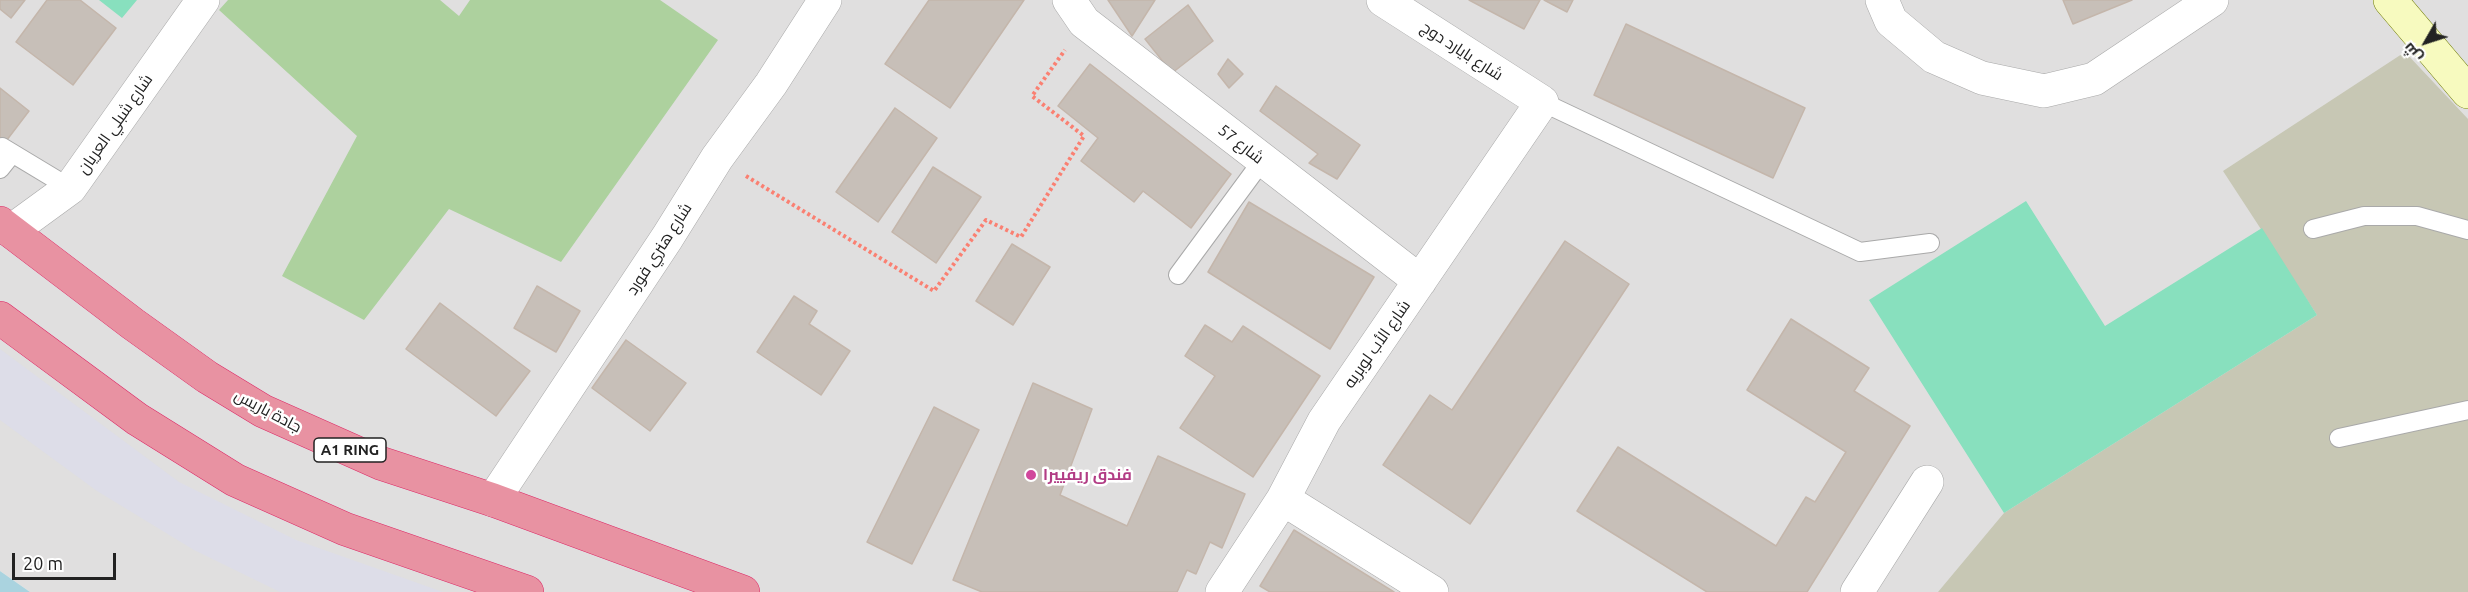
<!DOCTYPE html>
<html>
<head>
<meta charset="utf-8">
<style>
	body { margin:0 }
	#map { position:relative; width:2468px; height:592px; overflow:hidden; background:#f2efe9; font-family:Ubuntu,Cairo,sans-serif }
	canvas { display:block }
	.north { position:absolute; left:2396px; top:12px; width:60px; height:60px; -webkit-text-stroke:4px #fff; paint-order:stroke; rotate:231deg; font-size:16px; font-weight:700; line-height:24px; text-align:center; color:#222 }
	.north::after { content:''; display:block; margin:auto; width:21px; height:27px; background:#222; clip-path:polygon(50% 0,100% 100%,50% 72%,0 100%) }
	.scale { position:absolute; left:12px; top:553px; width:104px; height:27px; box-sizing:border-box; border:3px solid #222; border-top:0; padding-left:8px; font-size:18px; line-height:21px; white-space:nowrap; color:#222; -webkit-text-stroke:4px #fff; paint-order:stroke }
</style>
</head>
<body>
<div id="map">
<canvas width="2468" height="592"></canvas>
<div class="north">ش</div>
<div class="scale">20 m</div>
</div>
<script>
const c = document.querySelector('canvas').getContext('2d');
c.lineJoin = 'round';
function paint(path, color) {
  c.fillStyle = color;
  c.fill(path, 'evenodd');
}
function shape(rows) {
  const path = new Path2D();
  for (const r of rows) {
    path.moveTo(r[0], r[1]);
    for (let i = 2; i < r.length; i += 2) path.lineTo(r[i], r[i + 1]);
  }
  return path;
}
function stroke(path, color, width, dash) {
  c.strokeStyle = color;
  c.lineWidth = width;
  c.lineCap = dash ? 'butt' : 'round';
  c.setLineDash(dash || []);
  c.stroke(path);
}
function write(font, color, halo, rows, align = 'center') {
  c.font = font + ' Ubuntu,Cairo,sans-serif';
  c.lineWidth = 5;
  c.setLineDash([]);
  c.textBaseline = 'middle';
  c.strokeStyle = halo;
  c.fillStyle = color;
  for (const [text, x, y, turn = 0] of rows) {
    c.save();
    c.translate(x, y);
    c.rotate((+turn || 0) * Math.PI / 180);
    c.textAlign = isNaN(turn) ? turn : align;
    if (halo) c.strokeText(text, 0, 0);
    c.fillText(text, 0, 0);
    c.restore();
  }
}
const residential = shape([
	[0,0,2468,0,2468,592,30,592,0,571]
]);
const construction = shape([
	[2405,52,2468,119,2468,592,1938,592,2004,513,2317,315,2223,171]
]);
const forest = shape([
	[228,0,440,0,459,16,470,0,660,0,718,40,561,262,449,209,364,320,282,276,357,136,219,10]
]);
const pitch = shape([
	[99,0,137,0,122,18],
	[2026,201,2105,326,2262,228,2317,315,2004,513,1869,300]
]);
const plaza = shape([
	[0,349,179,482,296,540,443,592,280,592,194,550,97,491,0,420]
]);
const water = shape([
	[0,571,30,592,0,592]
]);
const building = shape([
	[0,0,25,0,11,18,0,9,0,0],
	[47,0,80,0,116,28,73,85,16,42,47,0],
	[929,0,1024,0,950,108,885,64,929,0],
	[1108,0,1155,0,1132,36,1108,0],
	[1469,0,1540,0,1524,29,1469,0],
	[1544,0,1573,0,1567,12,1544,0],
	[2063,0,2132,0,2073,24,2063,0],
	[1188,5,1213,41,1172,73,1145,39,1188,5],
	[1626,24,1805,108,1773,178,1594,95,1626,24],
	[1228,59,1243,74,1229,88,1218,74,1228,59],
	[1090,64,1231,174,1191,228,1143,191,1134,202,1081,161,1098,138,1058,106,1090,64],
	[1276,86,1360,145,1337,179,1309,163,1318,154,1260,111,1276,86],
	[0,88,29,111,0,149,0,88],
	[895,108,937,138,878,222,836,192,895,108],
	[933,167,981,197,936,263,892,232,933,167],
	[1249,202,1374,277,1330,349,1208,272,1249,202],
	[1565,241,1629,284,1470,524,1383,465,1430,395,1452,410,1565,241],
	[1012,244,1050,267,1013,325,976,301,1012,244],
	[537,286,580,311,556,352,514,328,537,286],
	[794,296,817,311,809,324,850,351,821,395,757,352,794,296],
	[440,303,530,371,496,416,406,349,440,303],
	[1791,319,1869,368,1854,391,1910,426,1807,592,1707,592,1577,511,1618,447,1776,546,1806,497,1815,502,1846,452,1747,390,1791,319],
	[1205,325,1232,342,1243,326,1320,376,1253,477,1180,428,1215,376,1185,356,1205,325],
	[626,340,686,383,650,431,592,388,626,340],
	[1033,383,1092,409,1060,495,1127,526,1158,456,1245,494,1222,548,1210,542,1196,574,1187,570,1177,592,982,592,953,580,1033,383],
	[934,407,979,430,912,564,867,542,934,407],
	[1294,530,1394,592,1270,592,1260,586,1294,530]
]);
const path = shape([
	[746,176,934,291,986,220,1021,237,1084,136,1032,96,1065,50]
]);
const lane = shape([
	[1542,102,1860,252,1930,243],
	[2,147,70,188],
	[0,169,12,154],
	[2313,229,2364,216,2417,216,2468,230],
	[1178,275,1262,161],
	[2339,438,2468,410]
]);
const street = shape([
	[1069,0,1084,22,1420,281],
	[1882,0,1891,21,1934,57,1982,78,2044,91,2094,79,2212,0],
	[11,231,70,188,203,0],
	[1283,499,1432,592],
	[493,500,667,238,717,158,771,84,825,0],
	[1222,592,1283,499,1324,421,1542,102,1383,0],
	[1857,592,1927,482]
]);
const secondary = shape([
	[2390,0,2468,92]
]);
const highway = shape([
	[0,223,133,324,207,377,263,411,380,463,493,500,743,592],
	[0,318,137,419,235,480,345,529,527,592]
]);
const markers = [
	[1031,475,6,"#d1479c"]
];
const shields = [
	[350,450,72]
];
const shieldNames = [
	["A1 RING",350,450]
];
const streetNames = [
	["شارع بايارد دوج",1462,51,33],
	["شارع شبلي العريان",115,124,-55],
	["شارع 57",1241,144,38],
	["شارع هنري فورد",659,249,-57],
	["شارع الأب لوبريه",1377,344,-55],
	["جادة باريس",268,411,28]
];
const hotelNames = [
	["فندق ريفييرا",1043,475]
];
paint(residential, '#e0dfdf');
paint(construction, '#c7c7b4');
paint(forest, '#add19e');
paint(pitch, '#88e0be');
paint(plaza, '#dddde8');
paint(water, '#aad3df');
paint(building, '#c7bfb8');
stroke(building, '#c4b6ab', 1.5);
stroke(lane, '#a9a9a9', 20);
stroke(street, '#a9a9a9', 34);
stroke(secondary, '#707d05', 34);
stroke(highway, '#dc2a67', 34);
stroke(path, '#fa8072', 4, [3, 3]);
stroke(lane, '#fff', 18);
stroke(street, '#fff', 33);
stroke(secondary, '#f7fabf', 33);
stroke(highway, '#e892a2', 33);
for (const [x, y, r, color] of markers) {
  const dot = new Path2D();
  dot.arc(x, y, r, 0, 2 * Math.PI);
  c.fillStyle = color;
  c.fill(dot);
  stroke(dot, '#fff', 2);
}
for (const [x, y, w] of shields) {
  const box = new Path2D();
  box.roundRect(x - w / 2, y - 12, w, 24, 4.5);
  c.fillStyle = '#fff';
  c.fill(box);
  stroke(box, '#222', 1.5);
}
write('bold 15px', '#222', null, shieldNames);
write('16px', '#222', '#fff', streetNames);
write('bold 16px', '#b23c85', '#fff', hotelNames, 'left');
</script>
</body>
</html>
